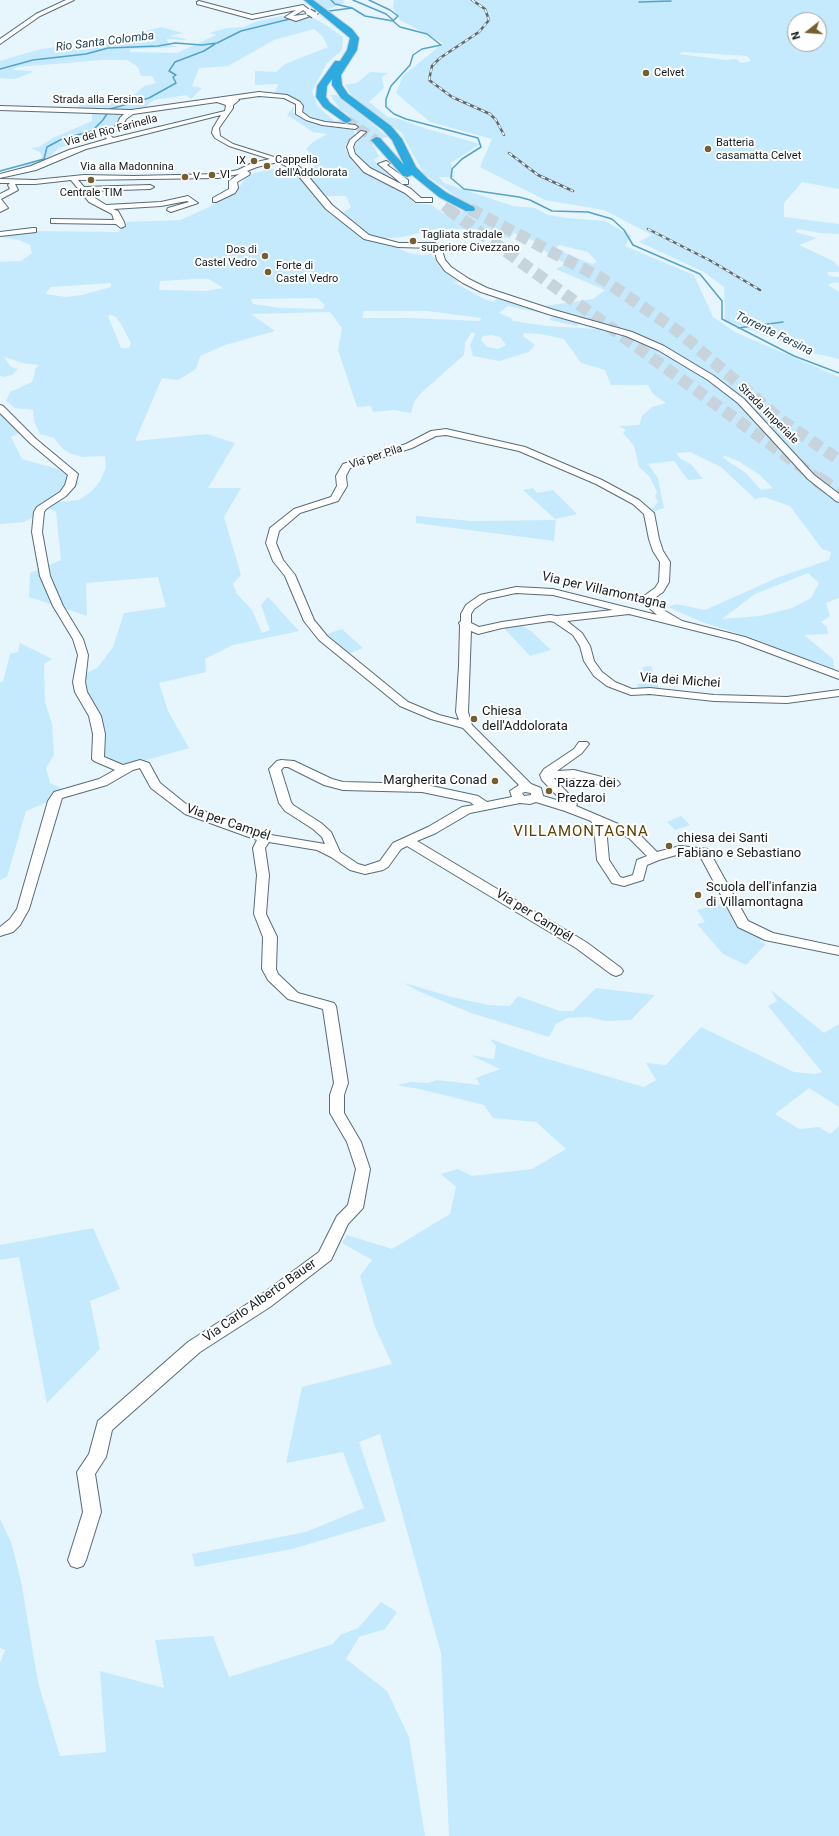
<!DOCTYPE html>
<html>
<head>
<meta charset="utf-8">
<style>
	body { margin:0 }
	#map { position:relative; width:839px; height:1836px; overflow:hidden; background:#e7f5fd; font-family:Roboto,sans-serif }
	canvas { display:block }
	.north { position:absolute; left:787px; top:12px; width:40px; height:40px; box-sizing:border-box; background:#fff; border:1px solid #a1a4a6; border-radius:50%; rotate:253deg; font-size:11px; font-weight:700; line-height:16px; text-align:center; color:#131b20 }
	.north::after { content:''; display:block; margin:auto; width:14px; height:18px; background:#775e2f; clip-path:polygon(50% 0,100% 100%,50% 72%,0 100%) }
</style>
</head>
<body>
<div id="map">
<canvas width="839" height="1836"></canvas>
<div class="north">N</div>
</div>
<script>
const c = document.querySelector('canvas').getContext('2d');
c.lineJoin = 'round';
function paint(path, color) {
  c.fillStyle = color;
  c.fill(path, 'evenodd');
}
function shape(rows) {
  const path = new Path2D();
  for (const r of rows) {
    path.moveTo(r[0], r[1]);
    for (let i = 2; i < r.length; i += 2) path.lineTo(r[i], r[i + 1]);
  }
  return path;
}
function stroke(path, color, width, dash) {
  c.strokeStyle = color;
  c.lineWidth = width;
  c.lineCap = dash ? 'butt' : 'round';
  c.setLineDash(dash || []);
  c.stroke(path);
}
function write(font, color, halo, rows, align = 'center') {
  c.font = font + ' Roboto,sans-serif';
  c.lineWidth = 4;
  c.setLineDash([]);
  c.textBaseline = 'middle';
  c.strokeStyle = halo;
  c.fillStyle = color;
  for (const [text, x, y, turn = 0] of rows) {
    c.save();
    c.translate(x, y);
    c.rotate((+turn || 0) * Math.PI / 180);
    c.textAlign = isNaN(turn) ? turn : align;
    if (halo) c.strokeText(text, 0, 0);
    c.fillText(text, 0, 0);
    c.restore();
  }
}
const green = shape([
	[313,0,343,0,344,3,327,10],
	[394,0,839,0,839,189,802,182,784,203,784,217,839,224,839,234,820,233,798,229,795,232,817,238,799,245,833,261,839,267,839,272,827,272,829,276,839,277,839,283,834,282,828,285,839,292,839,359,805,351,725,320,724,287,704,272,639,242,652,235,604,210,545,200,480,167,492,139,430,122,396,93,403,76,443,43,400,20,393,8],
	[795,20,819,20,819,44,795,44],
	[683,52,747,56,751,61,741,63,736,59,726,60,679,54],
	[282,16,288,20,311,17,326,25,343,37,342,50,327,63,312,91,317,105,334,121,354,119,340,109,330,95,337,95,388,137,371,142,379,156,374,160,389,176,385,178,368,168,356,154,354,146,364,133,358,126,324,123,311,118,303,113,301,106,297,103,299,100,275,93,278,84,255,85,255,71,276,72,285,64,328,47,323,37,314,29,274,40,228,66,199,68,192,86,202,88,191,99,187,95,154,100,147,105,148,109,126,110,118,125,108,130,59,148,41,164,17,167,41,159,42,156,40,152,31,148,39,147,53,138,92,121,92,113,77,112,80,103,108,101,126,102,144,86,156,83,152,76,141,76,138,67,127,60,102,60,17,67,12,70,31,71,33,72,15,79,0,78,0,61,37,50,131,35,161,27,183,33,170,36,186,39,185,40,167,39,168,44,178,47,131,49,129,52,177,53,216,35,209,33,227,28,243,27,258,21],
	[370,72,388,73,382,77,384,88,369,102,388,117,402,120,427,129,480,144,451,163,454,177,439,177,444,183,513,206,535,208,548,215,568,218,605,221,631,236,625,246,694,275,713,317,735,332,839,377,839,598,826,603,830,616,821,622,827,627,828,634,804,635,833,659,835,672,755,639,702,622,668,607,676,604,705,610,779,577,829,560,831,552,822,549,790,506,764,497,755,499,721,467,690,452,676,453,681,459,691,464,703,479,688,480,674,461,648,464,658,478,664,508,655,511,652,509,658,502,655,496,657,492,649,476,639,467,634,446,623,433,626,430,619,426,639,425,642,416,652,407,666,403,653,394,648,385,611,385,605,370,581,363,564,339,540,334,524,333,523,336,535,345,529,352,499,361,473,356,470,345,475,334,472,332,465,343,464,355,420,394,414,402,411,413,394,410,373,412,371,406,357,407,338,350,342,328,330,312,251,314,275,331,225,345,200,356,196,369,178,380,162,378,135,441,207,434,235,443,208,488,241,488,224,517,241,575,233,584,237,594,252,610,262,633,270,630,261,605,268,597,299,631,233,645,205,659,206,672,159,683,168,711,189,748,126,766,102,756,101,717,86,693,84,675,98,667,113,647,124,613,166,607,158,577,86,583,87,616,29,597,30,573,61,560,56,512,50,509,24,522,0,524,0,412,21,432,11,437,22,459,58,469,79,483,60,502,79,500,92,491,100,481,106,468,105,456,83,457,71,454,63,449,54,438,40,434,34,421,33,410,15,408,6,401,10,392,32,382,35,372,35,369,39,365,23,363,4,357,11,367,18,369,12,375,3,377,0,375,0,262,21,261,32,253,30,245,19,240,0,237,0,235,33,231,118,232,126,225,126,222,180,220,209,207,237,190,248,175,271,169,307,173,318,160,306,149,313,142,327,134,313,132,287,115,294,106,293,113,314,124,341,126,349,128,354,131,355,135,346,144,345,149,354,163,361,169,382,180,380,181,409,196,414,203,431,205,446,215,454,215,473,208,424,174,401,132,354,99,345,85,357,83],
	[324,196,346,196,351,207,343,213,334,208],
	[435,229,488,229,500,237,509,238,514,233,534,241,549,254,566,264,556,269,605,290,593,299,531,308,501,299,496,299,494,302,484,299,453,282,461,282,444,269,437,259,433,257,432,254,422,255,408,253,386,242,388,238,403,237],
	[559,245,588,252,597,262,592,264,567,254,556,248],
	[193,279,209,279,223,288,206,291,159,290,160,281],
	[111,283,111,287,82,295,66,297,45,294,51,287],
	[317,298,325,305,323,309,280,308,253,304,251,299],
	[508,306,552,315,550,320,577,326,580,323,623,335,618,336,598,329,546,326,513,321,511,318,499,313],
	[364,311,427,311,481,318,480,321,411,318,362,318],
	[111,315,116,317,121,324,131,343,129,348,121,348,108,316],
	[491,335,500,337,506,345,498,349,487,347,481,340,483,336],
	[726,456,738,461,760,475,773,488,761,490,747,474,722,457],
	[808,573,819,583,811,598,792,608,760,616,722,619,755,594],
	[533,488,537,493,553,490,577,514,555,519,523,490],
	[416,516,472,521,556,520,554,541,416,523],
	[518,624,531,631,551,650,530,656,503,627],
	[342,629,363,648,345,655,324,635],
	[20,643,52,659,44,664,45,702,52,724,54,755,46,768,50,783,61,788,48,802,26,811,7,877,0,880,0,682,3,682,10,654,18,652],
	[651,666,659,688,638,688,637,684,649,683,642,667],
	[681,816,690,825,675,830,667,822],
	[725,903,763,937,760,941,766,944,746,965,723,954,697,924,705,922,697,910],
	[404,983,452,997,488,1005,510,1006,518,996,560,1011,573,1011,596,988,655,995,631,1020,606,1021,587,1017,567,1018,556,1024,549,1037,471,1013,418,991],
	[771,990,824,1033,839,1024,839,1107,809,1088,775,1114,799,1129,819,1127,830,1134,839,1126,839,1836,449,1836,441,1653,380,1434,359,1442,386,1521,292,1549,195,1567,192,1554,306,1532,364,1508,343,1452,286,1463,302,1387,392,1364,375,1327,360,1276,372,1260,342,1243,347,1235,392,1249,450,1214,456,1187,441,1174,458,1169,472,1176,532,1169,566,1149,536,1122,493,1118,484,1105,419,1089,397,1085,411,1082,428,1083,437,1080,480,1085,476,1078,500,1069,470,1055,494,1059,496,1046,490,1039,544,1058,644,1087,656,1080,646,1063,666,1065,701,1027,794,1072,815,1074,822,1072,768,1006,777,1001],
	[93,1228,120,1289,90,1301,100,1349,47,1403,19,1257,0,1260,0,1245],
	[0,1519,11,1542,21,1581,38,1682,60,1756,106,1752,100,1671,164,1688,155,1640,213,1636,229,1677,333,1644,340,1635,358,1628,381,1602,397,1612,385,1629,359,1637,346,1659,387,1691,409,1737,425,1836,0,1836,0,1663,5,1650,0,1648]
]);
const stream = shape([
	[331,0,335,4,352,8,365,16,393,21],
	[353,0,386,14,393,20],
	[369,0,390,10,398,16,393,21,400,27,427,34,441,45,422,49,413,55,410,65,391,86,386,99,386,107,394,114,406,119,478,138,481,147,462,159,452,169,451,178,464,189,519,197,530,200,552,211,588,212,612,219,624,230,633,245,700,274,722,301,722,319,794,356,839,373],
	[639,2,671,1],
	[314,13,352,8],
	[0,69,33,60,86,54,108,48,158,46,175,43,202,45,217,43,241,31,294,18],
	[0,171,44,159,47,147,62,139,92,131,103,120,110,109,149,98,176,83,173,77,176,75,169,71,175,62,204,51,215,44],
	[738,328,783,322]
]);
const minorTunnel = shape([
	[355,127,361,129,363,132]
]);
const highwayTunnelFar2 = shape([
	[347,120,376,140],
	[444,206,449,210],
	[470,209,472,210]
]);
const highwayTunnelFar1 = shape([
	[448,209,818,479],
	[470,209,601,278,679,332,781,420,839,460]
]);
const highwayTunnel = shape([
	[816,478,839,494]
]);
const minor = shape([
	[66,0,74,0,40,16,0,44,0,39,36,14,66,0],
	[199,1,252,15,303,5,312,12,316,11,319,13,296,21,285,17,296,10,252,19,197,4,197,2,199,1],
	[303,10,308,14,293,16,302,11,303,10],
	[259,92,287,95,300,102,303,106,302,112,310,118,325,122,355,125,358,127,355,129,322,125,306,120,296,114,296,104,284,98,259,96,238,99,239,100,233,105,233,108,219,128,220,136,233,144,296,164,303,170,332,205,369,235,399,243,435,243,441,247,445,260,451,267,469,279,487,288,554,310,632,332,664,346,714,376,744,399,814,475,839,494,839,502,836,501,808,479,738,403,708,380,658,350,626,336,548,314,481,292,463,283,445,271,437,260,434,248,398,247,364,239,326,209,297,174,290,168,278,162,257,167,247,171,250,173,249,175,237,182,238,188,235,193,216,202,213,202,213,198,229,189,229,181,239,174,218,178,78,180,84,187,150,185,154,187,150,189,88,191,95,198,106,205,161,202,188,196,198,203,171,212,167,210,168,208,189,202,187,201,161,206,113,209,118,211,124,222,125,226,121,228,116,224,51,223,51,219,54,219,114,220,112,214,89,202,71,180,35,184,15,184,18,190,1,199,8,208,0,212,0,194,10,189,8,185,10,183,0,183,0,179,35,180,84,175,134,176,218,174,238,170,252,163,270,159,229,146,215,138,212,133,213,128,221,115,86,149,36,170,0,178,0,174,31,166,69,150,107,139,103,134,117,125,120,118,124,114,0,110,0,106,131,110,259,92],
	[217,102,226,105,225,111,113,138,110,135,122,127,126,119,133,114,217,102],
	[361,131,366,132,355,142,353,147,355,154,370,168,411,189,421,198,432,198,432,202,416,202,405,193,364,172,350,156,347,147,350,140,361,131],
	[386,161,390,163,387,165,408,180,408,184,402,184,378,164,386,161],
	[33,228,36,228,36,232,0,236,0,232,33,228],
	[0,405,3,406,36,439,78,474,75,486,66,496,46,509,44,512,42,532,50,576,63,606,83,639,88,655,85,682,87,692,101,716,105,734,104,757,123,765,140,760,149,763,160,783,186,804,259,833,325,844,322,837,313,829,285,811,279,803,269,769,277,761,281,760,294,761,332,779,343,782,422,784,478,796,487,802,512,797,510,791,519,785,463,728,431,719,400,706,319,640,304,621,285,576,273,561,266,543,270,528,294,509,331,497,337,486,336,476,343,464,406,444,431,431,446,429,525,447,602,480,639,500,654,513,659,539,663,551,670,562,669,582,663,592,652,600,662,609,682,621,745,637,839,672,839,679,737,641,629,614,567,621,582,633,590,646,594,661,602,672,615,682,632,689,650,688,714,695,787,697,839,690,839,696,787,703,714,701,650,694,631,695,607,686,594,676,584,661,580,646,573,635,554,622,550,621,502,628,478,634,471,631,468,712,472,725,531,784,541,788,543,796,563,802,542,780,540,775,544,769,574,749,579,742,587,742,589,744,582,753,557,771,574,770,618,781,620,784,614,788,574,778,554,778,575,801,577,804,576,806,637,832,657,852,680,846,708,849,748,921,773,933,839,947,839,955,765,940,738,927,700,856,680,854,659,860,647,865,643,880,624,886,612,883,597,860,594,826,591,821,565,811,536,802,530,804,520,803,470,813,436,833,417,841,586,942,621,968,623,971,621,974,616,976,611,974,576,948,407,846,401,849,388,867,383,870,365,874,350,870,331,857,317,850,269,842,265,848,269,875,266,914,277,937,276,969,278,974,298,993,334,1003,336,1006,348,1083,344,1095,344,1113,361,1142,370,1169,363,1208,348,1224,331,1260,270,1307,200,1352,112,1430,106,1457,95,1474,101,1512,86,1560,83,1566,77,1568,71,1566,68,1560,83,1512,77,1472,89,1454,98,1421,188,1342,258,1297,319,1252,337,1216,348,1205,356,1169,347,1142,330,1113,330,1095,334,1083,323,1009,288,999,268,980,262,969,263,937,254,914,257,875,253,848,257,840,185,814,151,788,140,768,133,770,107,785,62,798,29,909,20,925,13,932,0,936,0,927,10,919,17,909,48,801,54,792,99,779,115,770,94,761,92,759,93,734,89,716,75,692,73,682,78,655,73,639,53,606,40,576,32,532,34,512,37,507,60,492,65,485,68,475,30,443,0,413,0,405],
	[446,435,519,451,596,484,633,504,644,514,649,539,653,551,660,562,659,582,655,588,644,596,642,601,657,615,553,589,516,587,480,595,466,605,461,614,461,621,459,623,460,625,459,666,456,712,459,720,439,715,408,702,327,636,314,620,295,575,283,560,276,543,279,531,300,513,338,501,347,486,346,476,350,468,412,448,436,436,446,435],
	[516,593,553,595,613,610,557,616,550,615,502,622,479,627,471,623,471,614,474,609,488,599,516,593],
	[284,767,288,767,324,785,343,790,422,792,470,802,474,805,462,807,428,827,393,843,380,861,365,866,358,864,340,852,331,832,321,823,293,805,291,802,281,770,284,767],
	[525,792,531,793,531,795,524,796,522,793,525,792],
	[606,827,629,838,647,856,637,860,633,875,623,878,620,877,609,860,606,827]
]);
const highway = shape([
	[304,0,313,0,352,29,359,38,357,50,341,75,342,85,348,94,391,126,402,139,416,167,428,179,447,193,474,207,475,209,474,211,466,211,439,197,412,175,407,177,403,176,371,140,376,137,380,138,404,165,392,140,383,130,341,98,332,85,332,79,327,86,326,97,330,103,352,120,347,123,344,122,323,107,316,97,317,86,335,61,340,61,347,50,350,38,304,0]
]);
const rail = shape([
	[472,0,485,9,489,20,479,32,440,58,432,66,429,80,452,97,490,114,496,120,504,135],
	[509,153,538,175,573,191],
	[648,229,711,261,760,290]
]);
const minorBridge = shape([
	[309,12,314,15]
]);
const markers = [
	[646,73,4,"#775e2f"],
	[708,149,4,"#775e2f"],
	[254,161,4,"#775e2f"],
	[267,166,4,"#775e2f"],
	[212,175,4,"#775e2f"],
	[185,177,4,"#775e2f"],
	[91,180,4,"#775e2f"],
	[413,241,4,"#775e2f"],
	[265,256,4,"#775e2f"],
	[268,272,4,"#775e2f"],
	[474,719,4,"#775e2f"],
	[495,781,4,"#775e2f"],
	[549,791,4,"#775e2f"],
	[669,846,4,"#775e2f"],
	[698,895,4,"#775e2f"]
];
const farPoinames = [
	["Celvet",654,73],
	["Batteria",716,143],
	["casamatta Celvet",716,156],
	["Cappella",275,160],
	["dell'Addolorata",275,173],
	["IX",246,161,"right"],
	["VI",220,175],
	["V",193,177],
	["Centrale TIM",91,193,"center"],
	["Tagliata stradale",421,235],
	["superiore Civezzano",421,248],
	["Dos di",257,250,"right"],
	["Castel Vedro",257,263,"right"],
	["Forte di",276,266],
	["Castel Vedro",276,279]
];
const farStreetnames = [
	["Strada alla Fersina",98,100],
	["Via del Rio Farinella",111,131,-15],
	["Via alla Madonnina",127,167],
	["Strada Imperiale",768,414,45],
	["Via per Pila",376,457,-18]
];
const farWaternames = [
	["Rio Santa Colomba",105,42,-7],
	["Torrente Fersina",774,334,26]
];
const streetNames = [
	["Via per Villamontagna",604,591,13],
	["Via dei Michei",680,681,4],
	["Via per Campél",228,823,19],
	["Via per Campél",534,916,32],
	["Via Carlo Alberto Bauer",260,1301,-35]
];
const poiNames = [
	["Chiesa",482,712],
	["dell'Addolorata",482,727],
	["Margherita Conad",487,781,"right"],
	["Piazza dei",557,784],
	["Predaroi",557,799],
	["chiesa dei Santi",677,839],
	["Fabiano e Sebastiano",677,854],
	["Scuola dell'infanzia",706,888],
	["di Villamontagna",706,903]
];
const quarterNames = [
	["VILLAMONTAGNA",581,832]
];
paint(green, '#c5eafe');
stroke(stream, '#55a3ca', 1.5);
stroke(minorTunnel, '#c7d4dc', 6, [6, 3.5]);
stroke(highwayTunnelFar2, '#c7d4dc', 10, [10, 5]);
stroke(highwayTunnelFar1, '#c7d4dc', 12, [12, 6]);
stroke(highwayTunnel, '#c7d4dc', 16, [16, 8]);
stroke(minor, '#586c78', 2);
stroke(highway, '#d0d1d2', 2);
paint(minor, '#fff');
paint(highway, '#2dabe1');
stroke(rail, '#606a71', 2.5);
stroke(rail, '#fff', 1.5, [4]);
stroke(minorBridge, '#586c78', 8, []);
stroke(minorBridge, '#fff', 6);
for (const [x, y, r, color] of markers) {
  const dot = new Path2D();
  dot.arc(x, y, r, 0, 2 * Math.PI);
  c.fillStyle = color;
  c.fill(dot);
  stroke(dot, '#fff', 1.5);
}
write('11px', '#131b20', '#fff', farPoinames, 'left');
write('11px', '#131b20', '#fff', farStreetnames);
write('italic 12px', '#1c3f50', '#fff', farWaternames);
write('13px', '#131b20', '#fff', streetNames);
write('13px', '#131b20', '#fff', poiNames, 'left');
c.letterSpacing = '1px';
write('15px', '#5c4102', '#fff', quarterNames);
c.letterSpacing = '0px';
</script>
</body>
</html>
